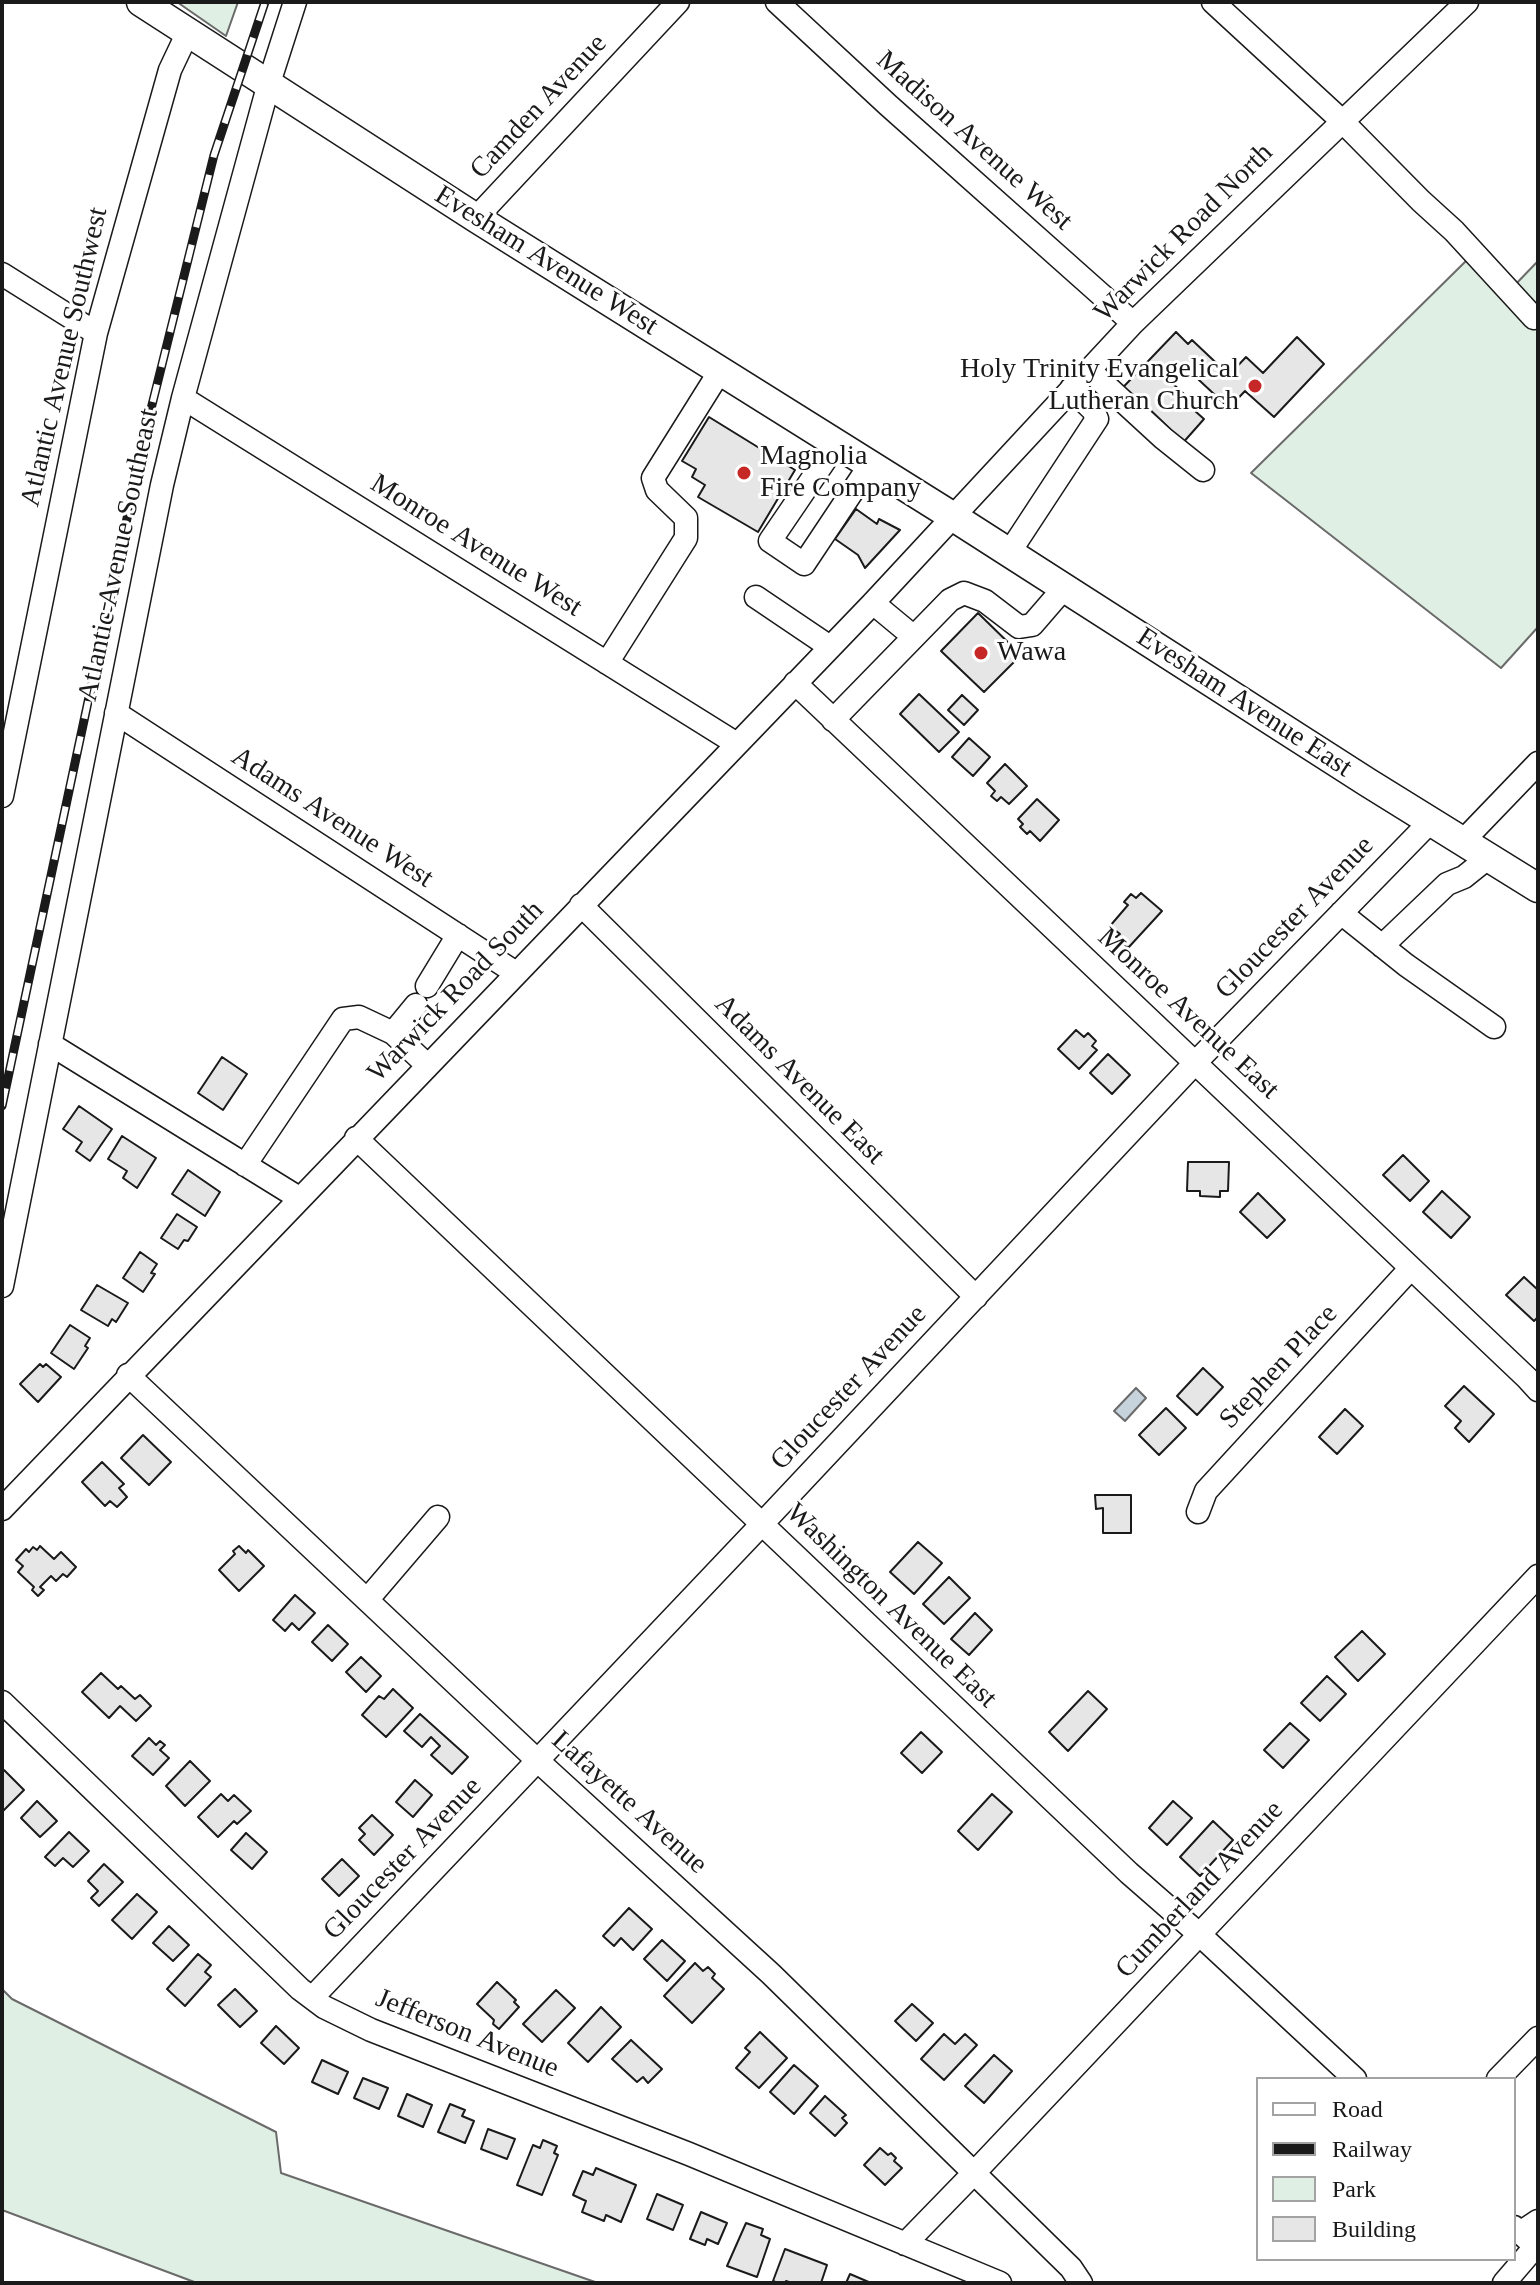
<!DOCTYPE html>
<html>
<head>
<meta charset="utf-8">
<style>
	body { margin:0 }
	#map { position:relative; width:1540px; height:2285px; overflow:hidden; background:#fff; font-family:Georgia,serif }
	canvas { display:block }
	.frame { position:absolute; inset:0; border:4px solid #1a1a1a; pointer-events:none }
	.legend { position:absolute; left:1256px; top:2077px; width:260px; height:184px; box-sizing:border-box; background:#fff; border:2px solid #a3a3a3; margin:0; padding:10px 14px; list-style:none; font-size:24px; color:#1a1a1a }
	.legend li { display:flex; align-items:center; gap:16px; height:40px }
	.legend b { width:40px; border:2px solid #a3a3a3 }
</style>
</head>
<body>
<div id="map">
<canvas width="1540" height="2285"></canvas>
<div class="frame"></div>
<ul class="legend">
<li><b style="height:10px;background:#fff"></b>Road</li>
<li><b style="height:10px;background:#1a1a1a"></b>Railway</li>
<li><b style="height:22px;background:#e0efe3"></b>Park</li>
<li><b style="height:22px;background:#e6e6e6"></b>Building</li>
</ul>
</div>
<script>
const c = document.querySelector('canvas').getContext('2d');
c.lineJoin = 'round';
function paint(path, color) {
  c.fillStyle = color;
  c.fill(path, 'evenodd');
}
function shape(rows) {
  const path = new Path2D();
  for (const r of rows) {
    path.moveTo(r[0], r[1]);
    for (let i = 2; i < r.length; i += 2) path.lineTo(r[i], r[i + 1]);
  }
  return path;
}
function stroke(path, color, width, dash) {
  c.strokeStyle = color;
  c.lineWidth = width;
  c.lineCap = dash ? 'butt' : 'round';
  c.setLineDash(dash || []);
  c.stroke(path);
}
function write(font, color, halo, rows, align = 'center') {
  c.font = font + ' Georgia,serif';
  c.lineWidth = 6;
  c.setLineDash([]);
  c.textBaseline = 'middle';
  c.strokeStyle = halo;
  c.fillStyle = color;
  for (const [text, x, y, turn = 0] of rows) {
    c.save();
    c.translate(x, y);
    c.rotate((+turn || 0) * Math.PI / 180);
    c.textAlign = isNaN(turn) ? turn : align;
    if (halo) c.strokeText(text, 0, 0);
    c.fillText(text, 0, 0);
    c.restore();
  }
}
const green = shape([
	[177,2,238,2,226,36,177,2],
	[1469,258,1512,288,1538,261,1538,627,1501,668,1251,473,1469,258],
	[2,1989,12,1999,276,2132,281,2173,598,2283,197,2283,2,2210,2,1989]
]);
const water = shape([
	[1136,1388,1146,1398,1125,1421,1114,1411,1136,1388]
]);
const building = shape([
	[1176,332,1188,344,1192,340,1229,375,1246,357,1263,373,1297,337,1324,364,1274,417,1245,391,1229,408,1185,367,1171,382,1198,407,1195,411,1204,419,1181,445,1169,434,1172,431,1139,399,1124,416,1109,402,1176,332],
	[709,417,795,470,758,532,698,497,705,485,692,477,696,469,682,461,709,417],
	[856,509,877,524,879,519,900,530,865,568,858,555,835,539,856,509],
	[978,613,1021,655,984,692,941,651,978,613],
	[919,694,959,732,939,752,900,714,919,694],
	[962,695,978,710,964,725,948,710,962,695],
	[969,738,990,757,973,776,952,757,969,738],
	[1005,764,1027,786,1009,804,1001,797,997,801,991,796,995,791,987,783,1005,764],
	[1037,799,1059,820,1040,841,1030,831,1027,834,1020,827,1023,824,1018,819,1037,799],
	[1141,893,1162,911,1128,948,1116,937,1120,934,1110,926,1128,905,1124,902,1131,894,1136,898,1141,893],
	[1076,1030,1084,1037,1088,1033,1096,1041,1092,1046,1097,1050,1079,1069,1058,1049,1076,1030],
	[1108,1054,1130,1075,1112,1094,1090,1073,1108,1054],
	[222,1057,247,1074,223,1110,198,1093,222,1057],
	[79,1106,112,1129,90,1161,76,1151,82,1142,63,1129,79,1106],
	[122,1136,156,1158,137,1188,123,1178,127,1171,108,1159,122,1136],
	[1403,1155,1429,1181,1410,1201,1383,1175,1403,1155],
	[1188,1162,1229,1162,1228,1191,1220,1191,1220,1197,1200,1196,1200,1191,1187,1191,1188,1162],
	[188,1170,220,1192,205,1216,172,1194,188,1170],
	[1442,1191,1470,1217,1451,1238,1423,1212,1442,1191],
	[1258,1193,1285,1220,1267,1238,1240,1212,1258,1193],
	[177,1214,197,1227,188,1241,184,1240,178,1249,161,1238,177,1214],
	[140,1252,157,1264,151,1273,155,1274,143,1292,123,1278,140,1252],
	[1524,1277,1538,1290,1538,1317,1534,1321,1506,1295,1524,1277],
	[97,1285,128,1303,116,1322,112,1319,108,1326,81,1310,97,1285],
	[70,1325,90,1338,85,1346,88,1348,74,1369,51,1353,70,1325],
	[40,1364,43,1367,46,1364,61,1377,38,1402,20,1384,40,1364],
	[1203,1368,1223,1387,1197,1415,1177,1396,1203,1368],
	[1464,1386,1494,1414,1469,1442,1455,1428,1461,1421,1445,1406,1464,1386],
	[1166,1408,1186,1428,1159,1455,1139,1435,1166,1408],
	[1345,1409,1363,1426,1337,1454,1319,1437,1345,1409],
	[143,1435,171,1462,149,1485,121,1458,143,1435],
	[102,1462,124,1484,119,1488,127,1497,117,1507,110,1501,105,1506,82,1482,102,1462],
	[1095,1495,1131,1495,1131,1533,1103,1533,1103,1508,1096,1509,1095,1495],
	[918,1542,942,1563,914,1594,890,1572,918,1542],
	[40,1546,54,1559,61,1552,76,1567,67,1577,63,1574,56,1581,51,1576,40,1587,44,1590,38,1596,32,1590,34,1587,18,1572,23,1566,16,1560,26,1549,29,1552,33,1547,37,1550,40,1546],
	[239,1546,246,1553,248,1550,264,1566,239,1591,219,1570,235,1554,233,1551,239,1546],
	[949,1577,970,1598,944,1624,923,1604,949,1577],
	[295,1595,315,1613,299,1630,292,1623,285,1631,273,1620,295,1595],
	[975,1613,992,1630,969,1655,951,1639,975,1613],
	[328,1625,348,1644,332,1661,312,1642,328,1625],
	[1362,1631,1385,1654,1358,1681,1335,1657,1362,1631],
	[361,1657,381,1676,366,1692,346,1672,361,1657],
	[101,1673,118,1689,121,1686,135,1699,140,1695,151,1706,136,1721,120,1706,109,1718,82,1692,101,1673],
	[1327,1676,1346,1694,1320,1721,1301,1703,1327,1676],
	[393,1689,413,1708,386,1737,362,1715,379,1696,384,1699,393,1689],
	[1088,1691,1107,1709,1068,1751,1049,1732,1088,1691],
	[420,1714,468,1757,452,1774,431,1755,440,1746,431,1737,422,1747,404,1731,420,1714],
	[1290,1723,1309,1740,1283,1768,1264,1750,1290,1723],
	[921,1732,942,1752,922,1773,901,1753,921,1732],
	[149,1738,156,1745,160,1741,165,1745,160,1750,169,1758,153,1775,132,1756,149,1738],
	[190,1761,210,1781,185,1806,166,1786,190,1761],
	[4,1770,24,1790,2,1812,2,1772,4,1770],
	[415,1780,432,1795,413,1817,396,1802,415,1780],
	[221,1794,228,1801,234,1795,251,1811,237,1824,234,1821,218,1837,198,1817,221,1794],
	[992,1794,1012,1812,978,1850,958,1831,992,1794],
	[37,1801,57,1821,40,1837,21,1818,37,1801],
	[1173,1801,1192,1818,1167,1845,1149,1828,1173,1801],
	[372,1815,393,1835,374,1855,359,1840,365,1834,359,1828,372,1815],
	[1213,1821,1233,1840,1200,1876,1180,1857,1213,1821],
	[69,1832,89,1851,73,1867,63,1858,55,1866,45,1857,69,1832],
	[246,1833,267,1852,252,1869,231,1850,246,1833],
	[342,1859,359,1876,339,1896,322,1879,342,1859],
	[104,1864,123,1882,99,1906,91,1898,98,1891,88,1881,104,1864],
	[137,1894,157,1912,132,1939,112,1920,137,1894],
	[629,1908,652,1929,633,1950,621,1938,614,1946,603,1936,629,1908],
	[169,1926,189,1945,173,1961,153,1943,169,1926],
	[662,1940,685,1961,667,1981,644,1959,662,1940],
	[198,1954,211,1965,205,1972,211,1977,185,2006,167,1989,198,1954],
	[695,1963,703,1971,708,1967,715,1974,712,1978,724,1989,692,2023,664,1996,695,1963],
	[497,1982,516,2000,514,2002,519,2007,499,2029,493,2024,494,2020,477,2004,497,1982],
	[235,1989,257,2011,240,2027,218,2005,235,1989],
	[556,1990,575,2008,542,2042,523,2024,556,1990],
	[912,2004,933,2023,916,2041,895,2021,912,2004],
	[601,2007,621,2027,588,2062,568,2043,601,2007],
	[276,2026,299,2048,284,2064,261,2043,276,2026],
	[760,2032,787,2058,759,2088,736,2068,750,2052,745,2048,760,2032],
	[944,2034,955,2044,965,2034,977,2045,944,2080,921,2059,944,2034],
	[631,2040,662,2069,648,2083,643,2077,637,2082,612,2059,631,2040],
	[994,2055,1012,2071,984,2103,965,2086,994,2055],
	[322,2060,348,2072,338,2094,312,2082,322,2060],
	[794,2065,818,2086,794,2114,770,2092,794,2065],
	[363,2078,388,2088,379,2109,354,2098,363,2078],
	[407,2094,432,2105,423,2127,398,2116,407,2094],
	[825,2096,846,2115,842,2118,847,2123,835,2136,810,2113,825,2096],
	[450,2104,465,2110,462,2116,474,2121,465,2143,438,2132,450,2104],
	[488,2129,515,2139,507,2159,481,2149,488,2129],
	[543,2140,557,2146,554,2153,558,2155,542,2195,517,2185,533,2145,540,2148,543,2140],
	[880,2148,888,2155,891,2153,896,2158,894,2161,902,2168,885,2185,864,2165,880,2148],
	[596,2168,636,2185,621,2222,606,2215,604,2221,582,2212,586,2201,573,2195,583,2171,593,2175,596,2168],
	[657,2194,683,2205,673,2230,647,2219,657,2194],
	[701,2212,727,2223,718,2244,707,2239,705,2245,690,2239,701,2212],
	[746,2223,763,2229,761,2235,770,2239,757,2277,727,2266,746,2223],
	[785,2249,827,2265,821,2283,792,2283,786,2281,785,2283,778,2283,773,2281,785,2249],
	[850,2274,871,2283,846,2283,850,2274]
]);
const minor = shape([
	[777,2,888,105,1133,323],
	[1213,2,1342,121,1421,201,1454,231,1534,318,1538,316],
	[476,218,678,2],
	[2,274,96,333],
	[1089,370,1163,438,1203,470],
	[183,398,737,744],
	[836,444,770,541,804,564,870,465],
	[1009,553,1097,419,1093,410,1071,389],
	[756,597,830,647],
	[873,603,914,637],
	[607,663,686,538,686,518,657,490,653,478,720,371],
	[795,683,1527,1378,1538,1390],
	[116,713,516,973],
	[833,720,950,600,964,593,985,601,1019,627,1032,625,1064,588],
	[2,796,96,333,170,70,188,32],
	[1463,841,1538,763],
	[581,905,976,1297],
	[1341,913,1406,965,1494,1027],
	[1382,946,1447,884,1464,877,1489,857],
	[427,986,458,935],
	[393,1033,416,1005],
	[50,1044,299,1198],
	[356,1138,1129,1873,1200,1935,1355,2079],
	[245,1165,343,1019,359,1017,393,1033,427,1065],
	[2,1286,162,485,183,398,269,83,295,2],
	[128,1375,538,1761,771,1974,1071,2268,1081,2283],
	[2,1509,873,603,1133,323,1467,2],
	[1198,1512,1206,1491,1411,1268],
	[367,1600,438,1517],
	[2,1702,300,1989,324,2007,371,2030,689,2154,1000,2283],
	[312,1998,762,1524,1195,1063,1431,821],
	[1498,2079,1538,2038],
	[1514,2227,1538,2249],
	[1520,2233,1538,2221],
	[905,2244,974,2173,1538,1576],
	[1504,2283,1535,2247]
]);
const major = shape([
	[141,2,476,218,952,516,1367,782,1538,888]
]);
const rail = shape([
	[2,1106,146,429,214,155,265,2]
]);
const markers = [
	[1255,386,8,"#c62828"],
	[744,473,8,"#c62828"],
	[981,653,8,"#c62828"]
];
const streetNames = [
	["Camden Avenue",539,107,-47],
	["Madison Avenue West",974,141,42],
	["Warwick Road North",1184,233,-45],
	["Evesham Avenue West",546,261,32],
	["Atlantic Avenue Southwest",65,357,-77],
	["Monroe Avenue West",476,546,32],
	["Atlantic Avenue Southeast",119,555,-78],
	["Evesham Avenue East",1244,703,33],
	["Adams Avenue West",332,818,33],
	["Gloucester Avenue",1295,918,-46],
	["Warwick Road South",456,992,-46],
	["Monroe Avenue East",1188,1014,43],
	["Adams Avenue East",799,1080,45],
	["Stephen Place",1279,1367,-47],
	["Gloucester Avenue",849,1388,-47],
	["Washington Avenue East",891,1606,44],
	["Lafayette Avenue",629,1803,42],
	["Gloucester Avenue",403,1859,-46],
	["Cumberland Avenue",1200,1890,-47],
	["Jefferson Avenue",467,2034,22]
];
const poiNames = [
	["Holy Trinity Evangelical",1239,370,"right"],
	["Lutheran Church",1239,402,"right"],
	["Magnolia",760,457],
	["Fire Company",760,489],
	["Wawa",997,653]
];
paint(green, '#e0efe3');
stroke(green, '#6a6a6a', 2);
paint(water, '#c6d2dc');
stroke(water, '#6a6a6a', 2);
paint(building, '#e6e6e6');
stroke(building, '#1a1a1a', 2);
stroke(minor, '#1a1a1a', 25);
stroke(major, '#1a1a1a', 31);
stroke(minor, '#fff', 22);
stroke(major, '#fff', 28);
stroke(rail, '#1a1a1a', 9);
stroke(rail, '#fff', 6, [18]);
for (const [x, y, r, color] of markers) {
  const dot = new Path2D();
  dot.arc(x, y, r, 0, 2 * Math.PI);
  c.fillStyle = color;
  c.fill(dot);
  stroke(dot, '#fff', 3);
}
write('28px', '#1a1a1a', '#fff', streetNames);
write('28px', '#1a1a1a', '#fff', poiNames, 'left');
</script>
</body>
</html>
